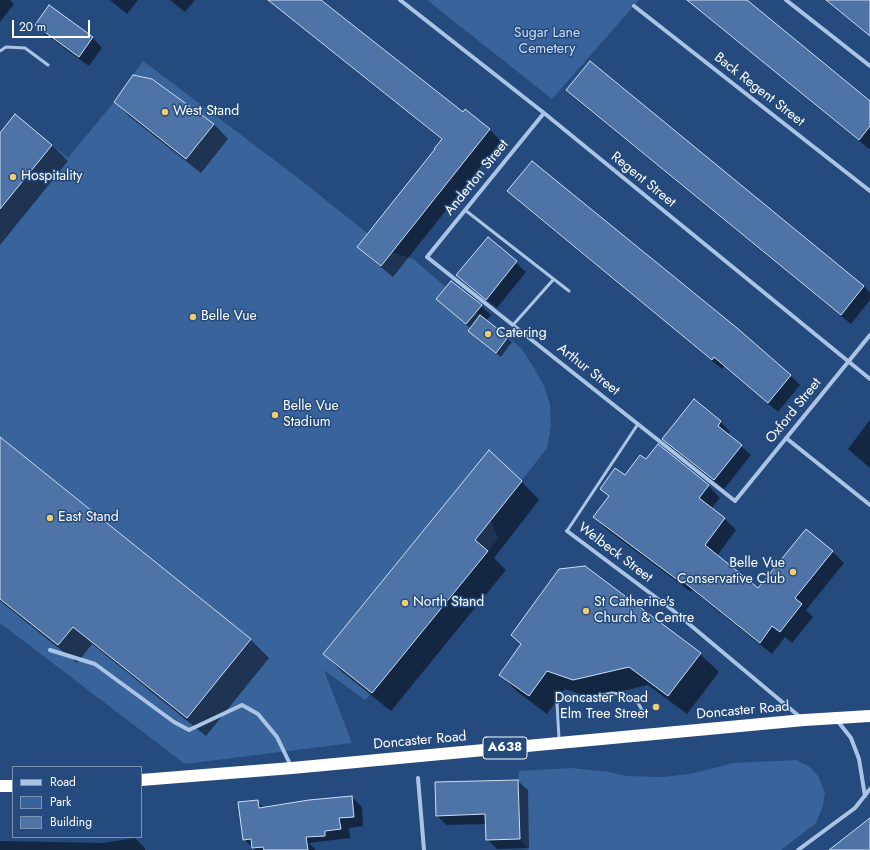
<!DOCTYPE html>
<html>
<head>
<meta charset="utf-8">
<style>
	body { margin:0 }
	#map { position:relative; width:870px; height:850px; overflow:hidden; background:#254a7d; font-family:Jost,sans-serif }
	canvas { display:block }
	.legend { position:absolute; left:12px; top:766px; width:130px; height:72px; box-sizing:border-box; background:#254a7d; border:1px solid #7c92b1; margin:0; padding:5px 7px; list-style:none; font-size:12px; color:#fff }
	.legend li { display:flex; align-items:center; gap:8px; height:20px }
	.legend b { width:20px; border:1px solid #7c92b1 }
	.scale { position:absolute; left:12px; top:20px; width:78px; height:18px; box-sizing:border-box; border:2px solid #fff; border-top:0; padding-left:5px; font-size:12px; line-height:14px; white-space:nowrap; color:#fff; -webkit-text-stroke:3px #254a7d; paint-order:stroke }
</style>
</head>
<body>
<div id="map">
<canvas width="870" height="850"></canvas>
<ul class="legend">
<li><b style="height:5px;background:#aac4e5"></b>Road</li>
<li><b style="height:11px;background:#39639b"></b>Park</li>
<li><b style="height:11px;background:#4e73a6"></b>Building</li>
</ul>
<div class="scale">20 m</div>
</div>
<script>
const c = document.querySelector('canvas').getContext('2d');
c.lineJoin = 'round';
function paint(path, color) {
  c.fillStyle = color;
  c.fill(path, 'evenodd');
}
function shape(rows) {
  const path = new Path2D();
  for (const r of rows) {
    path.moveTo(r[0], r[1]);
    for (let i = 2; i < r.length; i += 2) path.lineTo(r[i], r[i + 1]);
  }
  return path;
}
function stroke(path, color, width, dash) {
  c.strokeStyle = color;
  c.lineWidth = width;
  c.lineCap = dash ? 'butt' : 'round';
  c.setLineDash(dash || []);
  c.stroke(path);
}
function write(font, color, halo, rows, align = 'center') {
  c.font = font + ' Jost,sans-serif';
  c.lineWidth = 3;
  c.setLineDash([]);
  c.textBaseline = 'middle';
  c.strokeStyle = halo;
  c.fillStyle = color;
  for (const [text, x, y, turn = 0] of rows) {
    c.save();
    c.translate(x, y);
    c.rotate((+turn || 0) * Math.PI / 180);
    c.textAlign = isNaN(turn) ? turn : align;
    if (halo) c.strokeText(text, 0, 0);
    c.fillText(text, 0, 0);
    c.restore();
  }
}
const green = shape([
	[427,0,639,0,552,99],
	[143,61,293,174,391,252,413,259,474,311,508,337,522,349,534,368,544,386,550,404,551,426,547,448,491,520,498,539,365,700,324,670,352,743,185,764,0,623,0,133,15,114,68,158,114,102],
	[796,760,809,766,818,776,825,793,823,806,816,823,781,850,529,850,520,839,518,780,519,771,572,768,610,772,626,776,662,777,690,774,734,763]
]);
const shadow = shape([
	[0,0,10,0,14,4,0,22],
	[110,0,138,0,127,14],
	[170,0,195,0,185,12],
	[268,0,321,0,463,114,489,129,501,141,393,277,370,258,358,247,442,140],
	[687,0,745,0,870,102,870,148,869,149],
	[825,0,870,0,870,36],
	[49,7,93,38,102,48,89,66,46,35,36,25],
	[151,80,214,124,228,139,201,173,130,117,115,102],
	[567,90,864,286,870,293,870,300,851,324,577,100],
	[0,135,52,145,68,161,0,245],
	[508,191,790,375,800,385,778,412,724,366,722,369,518,201],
	[488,238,526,272,497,308,467,285,457,275],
	[437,299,481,306,491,315,486,321,512,342,501,357,474,335,471,329],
	[694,401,721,422,730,432,728,435,751,455,724,489,673,449,664,439],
	[869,421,870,422,870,468,848,449],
	[0,438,250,639,269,658,206,736,92,644,77,663,0,601],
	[658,446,709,486,720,498,711,509,725,519,736,530,717,556,758,589,832,551,844,563,806,610,813,617,792,643,785,637,772,654,692,590,691,592,606,529,594,517,609,497,601,489,625,477,646,461],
	[521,481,539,500,494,558,506,570,391,711,342,672,324,654],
	[584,567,700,654,719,672,687,714,648,685,592,698,565,689,547,714,519,693,500,675],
	[518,781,528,790,529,848,497,849,487,839,486,824,447,825,437,816],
	[352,797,362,807,363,826,349,828,350,838,309,843,316,850,255,850,244,839,257,801,264,808],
	[135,838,145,848,145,850,0,850,0,841,103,843]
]);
const building = shape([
	[268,0,321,0,463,112,465,109,490,129,381,266,357,247,435,149,434,149,442,139,268,0],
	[687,0,747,0,870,101,870,126,859,140,687,0],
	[826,0,870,0,870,36,826,0],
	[49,5,93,37,79,57,35,25,49,5],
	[590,61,864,286,841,315,566,90,590,61],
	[133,75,152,79,214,124,186,159,114,102,133,75],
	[15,114,52,145,0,209,0,133,15,114],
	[532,161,737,328,791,375,768,403,714,357,712,360,507,191,532,161],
	[488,237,517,261,486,300,456,275,488,237],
	[451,281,482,305,466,324,436,299,451,281],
	[480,315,508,337,496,353,468,331,480,315],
	[694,399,721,421,718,426,742,445,714,480,662,439,694,399],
	[0,437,251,639,187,718,73,627,58,645,0,599,0,437],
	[658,444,709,485,699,498,725,518,705,545,758,588,806,529,833,551,795,598,802,604,780,632,772,626,760,643,680,579,679,581,593,517,609,496,600,489,615,468,625,475,640,455,646,459,658,444],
	[489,450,522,481,475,540,488,551,372,693,323,654,489,450],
	[585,566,701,653,668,696,629,667,573,680,547,671,529,696,499,675,521,644,511,635,559,569,585,566],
	[518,780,520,839,486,840,485,814,436,816,435,782,518,780],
	[352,796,354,817,339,818,341,829,325,831,325,836,306,837,308,850,264,850,263,847,252,848,251,839,243,840,238,802,258,800,259,808,309,800,352,796],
	[870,818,870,850,829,850,870,818]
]);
const lane = shape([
	[0,51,6,47,25,48,48,65],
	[465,210,569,291],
	[513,325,553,280],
	[567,531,638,424],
	[559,739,557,703,565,699,588,698,612,693,626,695,638,703,642,710]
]);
const street = shape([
	[400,0,544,113,870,379],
	[786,0,870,66],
	[634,6,870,191],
	[544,113,427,257,735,501,870,335],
	[786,438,870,505],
	[567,531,670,608,800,717],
	[50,650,95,664,174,722,189,730,242,705,258,714,277,737,291,766],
	[836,719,851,738,859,759,865,796],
	[418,778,424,850],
	[798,850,855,808,870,789]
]);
const highway = shape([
	[141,780,292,768,804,720,870,716],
	[0,786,13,786]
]);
const markers = [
	[165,112,4,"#eecc6f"],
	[13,177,4,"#eecc6f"],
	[193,317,4,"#eecc6f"],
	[488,334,4,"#eecc6f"],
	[275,415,4,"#eecc6f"],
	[50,518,4,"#eecc6f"],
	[793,572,4,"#eecc6f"],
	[405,603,4,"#eecc6f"],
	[586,611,4,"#eecc6f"],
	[656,707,4,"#eecc6f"]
];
const shields = [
	[505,748,44]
];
const shieldNames = [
	["A638",505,748]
];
const parkNames = [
	["Sugar Lane",547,34],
	["Cemetery",547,50]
];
const streetNames = [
	["Back Regent Street",759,90,38],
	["Anderton Street",477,178,-51],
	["Regent Street",643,180,39],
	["Arthur Street",588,370,38],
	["Oxford Street",794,411,-51],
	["Welbeck Street",615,553,37],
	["Doncaster Road",743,711,-5],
	["Doncaster Road",420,741,-5]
];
const poiNames = [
	["West Stand",173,112],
	["Hospitality",21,177],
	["Belle Vue",201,317],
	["Catering",496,334],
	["Belle Vue",283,407],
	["Stadium",283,423],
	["East Stand",58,518],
	["Belle Vue",785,564,"right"],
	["Conservative Club",785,580,"right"],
	["North Stand",413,603],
	["St Catherine's",594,603],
	["Church & Centre",594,619],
	["Doncaster Road",648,699,"right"],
	["Elm Tree Street",648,715,"right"]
];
paint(green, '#39639b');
paint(shadow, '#0007');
paint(building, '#4e73a6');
stroke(building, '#cddef4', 1);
stroke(lane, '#aac4e5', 3);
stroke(street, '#aac4e5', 4);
stroke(highway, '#fff', 12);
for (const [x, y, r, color] of markers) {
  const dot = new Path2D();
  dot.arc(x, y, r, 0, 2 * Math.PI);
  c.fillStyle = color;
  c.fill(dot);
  stroke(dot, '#254a7d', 1.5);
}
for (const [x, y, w] of shields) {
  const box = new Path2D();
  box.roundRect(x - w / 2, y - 11, w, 22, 3);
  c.fillStyle = '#254a7d';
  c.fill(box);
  stroke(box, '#fff', 1);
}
write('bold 13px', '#fff', null, shieldNames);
write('14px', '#cddef4', '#254a7d', parkNames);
write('14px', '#fff', '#254a7d', streetNames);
write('14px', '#fff', '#254a7d', poiNames, 'left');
</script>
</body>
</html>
